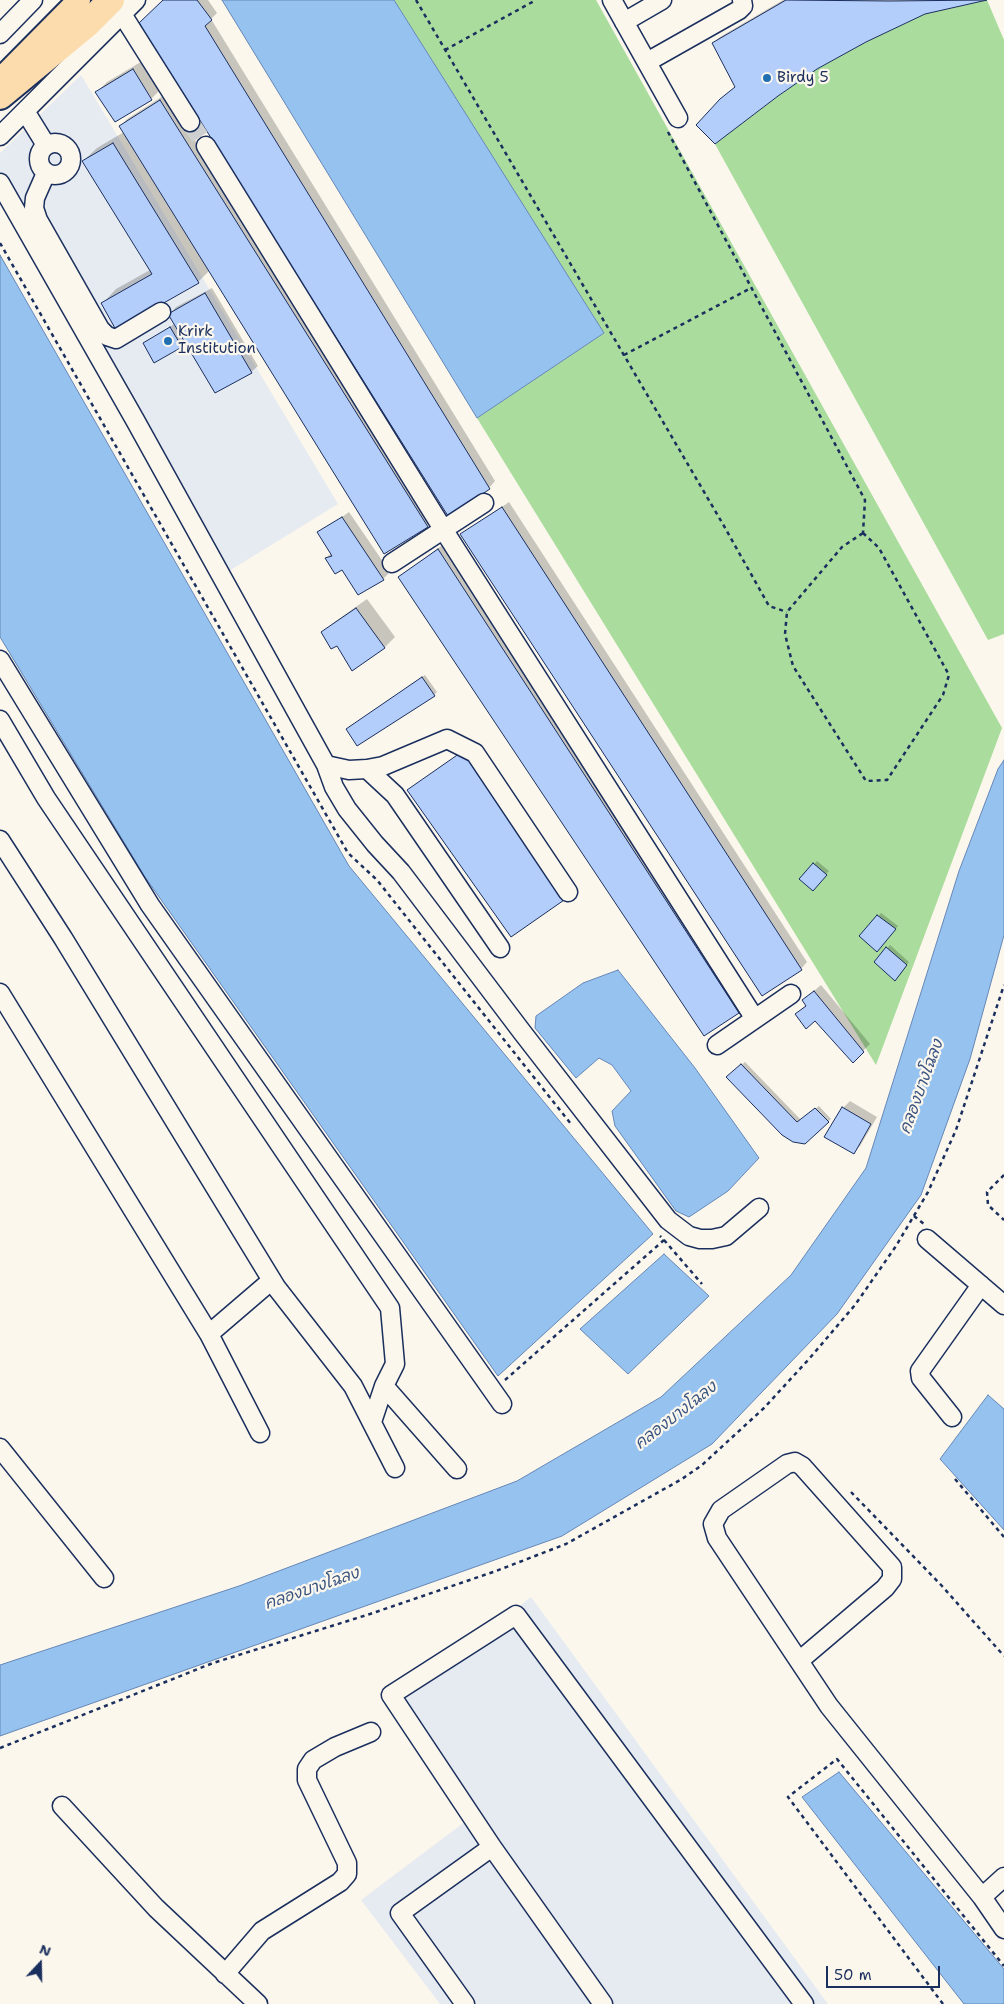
<!DOCTYPE html>
<html>
<head>
<meta charset="utf-8">
<style>
	body { margin:0 }
	#map { position:relative; width:1004px; height:2004px; overflow:hidden; background:#fbf7ec; font-family:"Shantell Sans",sans-serif }
	canvas { display:block }
	.north { position:absolute; left:15px; top:1939px; width:50px; height:50px; -webkit-text-stroke:4px #fbf7ec; paint-order:stroke; rotate:21deg; font-size:14px; font-weight:700; line-height:20px; text-align:center; color:#1b2f5e }
	.north::after { content:''; display:block; margin:auto; width:18px; height:22px; background:#1b2f5e; clip-path:polygon(50% 0,100% 100%,50% 72%,0 100%) }
	.scale { position:absolute; left:826px; top:1966px; width:114px; height:22px; box-sizing:border-box; border:2px solid #1b2f5e; border-top:0; padding-left:6px; font-size:15px; line-height:18px; white-space:nowrap; color:#1b2f5e; -webkit-text-stroke:4px #fbf7ec; paint-order:stroke }
</style>
</head>
<body>
<div id="map">
<canvas width="1004" height="2004"></canvas>
<div class="north">N</div>
<div class="scale">50 m</div>
</div>
<script>
const c = document.querySelector('canvas').getContext('2d');
c.lineJoin = 'round';
function paint(path, color) {
  c.fillStyle = color;
  c.fill(path, 'evenodd');
}
function shape(rows) {
  const path = new Path2D();
  for (const r of rows) {
    if (r.length === 3) {
      path.moveTo(r[0] + r[2], r[1]);
      path.arc(r[0], r[1], r[2], 0, 2 * Math.PI);
      continue;
    }
    path.moveTo(r[0], r[1]);
    for (let i = 2; i < r.length; i += 2) path.lineTo(r[i], r[i + 1]);
  }
  return path;
}
function stroke(path, color, width, dash) {
  c.strokeStyle = color;
  c.lineWidth = width;
  c.lineCap = dash ? 'butt' : 'round';
  c.setLineDash(dash || []);
  c.stroke(path);
}
function write(font, color, halo, rows, align = 'center') {
  c.font = font + ' "Shantell Sans","Playpen Sans Thai",sans-serif';
  c.lineWidth = 4.5;
  c.setLineDash([]);
  c.textBaseline = 'middle';
  c.strokeStyle = halo;
  c.fillStyle = color;
  for (const [text, x, y, turn = 0] of rows) {
    c.save();
    c.translate(x, y);
    c.rotate((+turn || 0) * Math.PI / 180);
    c.textAlign = isNaN(turn) ? turn : align;
    if (halo) c.strokeText(text, 0, 0);
    c.fillText(text, 0, 0);
    c.restore();
  }
}
const built = shape([
	[81,75,338,504,229,571,0,177,0,153],
	[531,1597,828,2004,440,2004,361,1900,470,1818,396,1701]
]);
const green = shape([
	[394,0,596,0,1002,728,876,1065,477,418,604,333],
	[987,0,1004,40,1004,634,988,640,715,144,778,96,817,69,866,42,925,14]
]);
const water = shape([
	[222,0,394,0,604,333,477,418,222,0],
	[0,255,349,866,653,1234,498,1376,145,877,0,637,0,255],
	[1004,760,1004,935,970,1059,921,1195,837,1314,712,1444,562,1536,0,1736,0,1665,239,1586,517,1481,661,1397,791,1275,866,1168,959,871,998,769,1004,760],
	[618,970,695,1068,759,1158,728,1191,689,1217,676,1211,615,1126,612,1111,631,1091,612,1065,599,1058,576,1078,535,1028,536,1016,583,983,618,970],
	[664,1254,709,1296,628,1374,580,1329,664,1254],
	[988,1395,1004,1409,1004,1530,940,1459,988,1395],
	[839,1772,1004,1969,1004,2004,964,2004,802,1797,839,1772]
]);
const shadow = shape([
	[164,0,208,0,217,13,211,19,495,481,489,488],
	[783,0,981,0,925,13,720,100,736,86,713,43,720,37],
	[144,60,161,89,151,99,115,121,97,92,107,82],
	[166,94,433,519,427,526,210,270,198,282,103,303,116,289,150,270,83,161,97,148,124,132,121,126,127,119],
	[212,288,258,366,251,372,177,325,175,327,184,343,181,346,147,341,176,323,170,314,176,307],
	[509,502,807,962,801,969,462,535],
	[349,512,390,572,383,579,326,558,331,553,319,533],
	[445,543,744,1005,738,1012,400,577],
	[367,599,395,637,384,648,337,645,323,633,333,623],
	[425,675,437,692,434,695,351,726],
	[817,861,829,871,813,889,801,879],
	[881,913,898,926,880,948,861,936],
	[890,945,909,962,898,976,876,962],
	[821,985,870,1044,853,1061,815,1019,796,1014,806,1005,803,1000],
	[745,1062,801,1120,819,1106,831,1119,804,1143,730,1075],
	[850,1101,877,1117,860,1146,853,1153,843,1108]
]);
const building = shape([
	[163,0,197,0,212,20,205,26,490,489,448,516,139,23,163,0],
	[786,0,890,1,987,0,925,14,866,42,817,69,778,96,715,144,696,125,720,99,735,87,712,43,786,0],
	[133,69,152,100,115,122,95,92,133,69],
	[160,100,428,527,384,554,119,126,160,100],
	[113,143,199,283,116,330,101,303,152,274,82,161,113,143],
	[205,293,252,373,215,393,168,314,205,293],
	[170,327,182,347,154,363,143,343,170,327],
	[502,507,802,970,762,996,460,534,502,507],
	[342,517,384,580,358,595,342,570,335,574,325,558,332,556,317,532,342,517],
	[438,549,739,1013,704,1036,398,577,438,549],
	[356,608,385,648,352,671,337,646,331,649,321,632,356,608],
	[422,677,435,696,357,746,346,729,422,677],
	[463,751,567,898,511,937,407,790,463,751],
	[813,863,827,875,813,891,799,879,813,863],
	[877,915,896,929,877,952,859,936,877,915],
	[886,947,907,965,895,981,874,962,886,947],
	[814,991,864,1052,853,1063,815,1021,806,1029,795,1014,806,1006,802,1000,814,991],
	[741,1064,797,1122,815,1108,829,1122,805,1144,793,1142,782,1135,726,1077,741,1064],
	[842,1107,871,1124,854,1154,824,1137,842,1107]
]);
const minorTunnel = shape([
	[190,122,206,146]
]);
const path = shape([
	[416,0,724,526,769,606,787,612],
	[445,50,536,0],
	[668,132,865,500,863,533],
	[0,243,348,853,377,880,571,1124],
	[624,355,751,288],
	[863,533,879,548,949,675,943,695,887,780,866,781,793,666,785,634,787,612,842,547,863,533],
	[1004,1175,987,1192,988,1205,1004,1220],
	[914,1216,924,1224],
	[664,1240,702,1284],
	[505,1380,664,1240,660,1236],
	[955,1479,1004,1537],
	[851,1492,942,1586,1004,1656],
	[0,1748,213,1663,370,1614,496,1571,566,1544,682,1479,702,1465,764,1408,809,1359,855,1305,896,1246,928,1192,956,1130,1004,985],
	[943,2004,788,1797,837,1759,1004,1966]
]);
const minor = shape([
	[612,0,678,118],
	[122,14,190,122],
	[624,22,662,0],
	[0,34,33,0],
	[647,62,739,10,743,6,742,0],
	[25,111,46,145],
	[0,136,136,0],
	[55,159,16],
	[206,146,443,529,755,1019],
	[46,173,35,198,34,208,38,220,100,329,107,336,116,339,161,312],
	[0,183,135,420,326,765,334,787,347,809,375,844,401,872,522,1032,668,1220,689,1236,700,1239,712,1239,726,1236,759,1208],
	[392,563,484,503],
	[0,660,150,905,502,1404],
	[0,720,46,798,390,1308,395,1364,384,1386,372,1422],
	[326,765,349,770,367,769,383,766,447,739,475,753,568,892],
	[367,769,395,795,500,948],
	[0,840,63,938,276,1287,353,1386,395,1468],
	[0,993,209,1334,260,1433],
	[717,1045,791,994],
	[927,1239,1004,1305],
	[209,1334,272,1280],
	[384,1386,457,1469],
	[952,1417,921,1378,920,1371,981,1285],
	[0,1448,104,1578],
	[799,1661,885,1588,892,1579,892,1567,802,1466,795,1462,787,1464,721,1510,713,1524,717,1538,829,1706,982,1897,1004,1929],
	[62,1806,156,1908,258,2004],
	[982,1897,1004,1877],
	[225,1974,262,1931,340,1882,347,1874,347,1863,307,1780,307,1769,313,1760,335,1747,371,1732],
	[465,2004,400,1913,492,1847],
	[603,2004,492,1847,391,1695,516,1615,804,2004]
]);
const major = shape([
	[0,80,79,0]
]);
const highway = shape([
	[0,96,86,25,111,0]
]);
const markers = [
	[767,78,5,"#1f6fb2"],
	[168,341,5,"#1f6fb2"]
];
const poiNames = [
	["Birdy 5",777,78],
	["Krirk",178,332],
	["Institution",178,349]
];
const waterNames = [
	["คลองบางโฉลง",922,1087,-70],
	["คลองบางโฉลง",676,1416,-38],
	["คลองบางโฉลง",312,1589,-19]
];
paint(built, '#e6ebf1');
paint(green, '#aadc9d');
paint(water, '#96c2f0');
stroke(water, '#6587b6', 1);
paint(shadow, '#0003');
paint(building, '#b4cefc');
stroke(building, '#1b2f5e', 1);
stroke(minorTunnel, '#cecfd0', 18, [18, 9]);
stroke(minor, '#1b2f5e', 21);
stroke(major, '#1b2f5e', 26);
stroke(highway, '#1b2f5e', 30);
stroke(path, '#1b2f5e', 2.5, [4, 4]);
stroke(minor, '#fbf7ec', 18);
stroke(major, '#fcdcac', 22);
stroke(highway, '#fcdcac', 26);
for (const [x, y, r, color] of markers) {
  const dot = new Path2D();
  dot.arc(x, y, r, 0, 2 * Math.PI);
  c.fillStyle = color;
  c.fill(dot);
  stroke(dot, '#fbf7ec', 2);
}
write('15px', '#1b2f5e', '#fbf7ec', poiNames, 'left');
write('italic 16px', '#3a5482', '#fbf7ec', waterNames);
</script>
</body>
</html>
